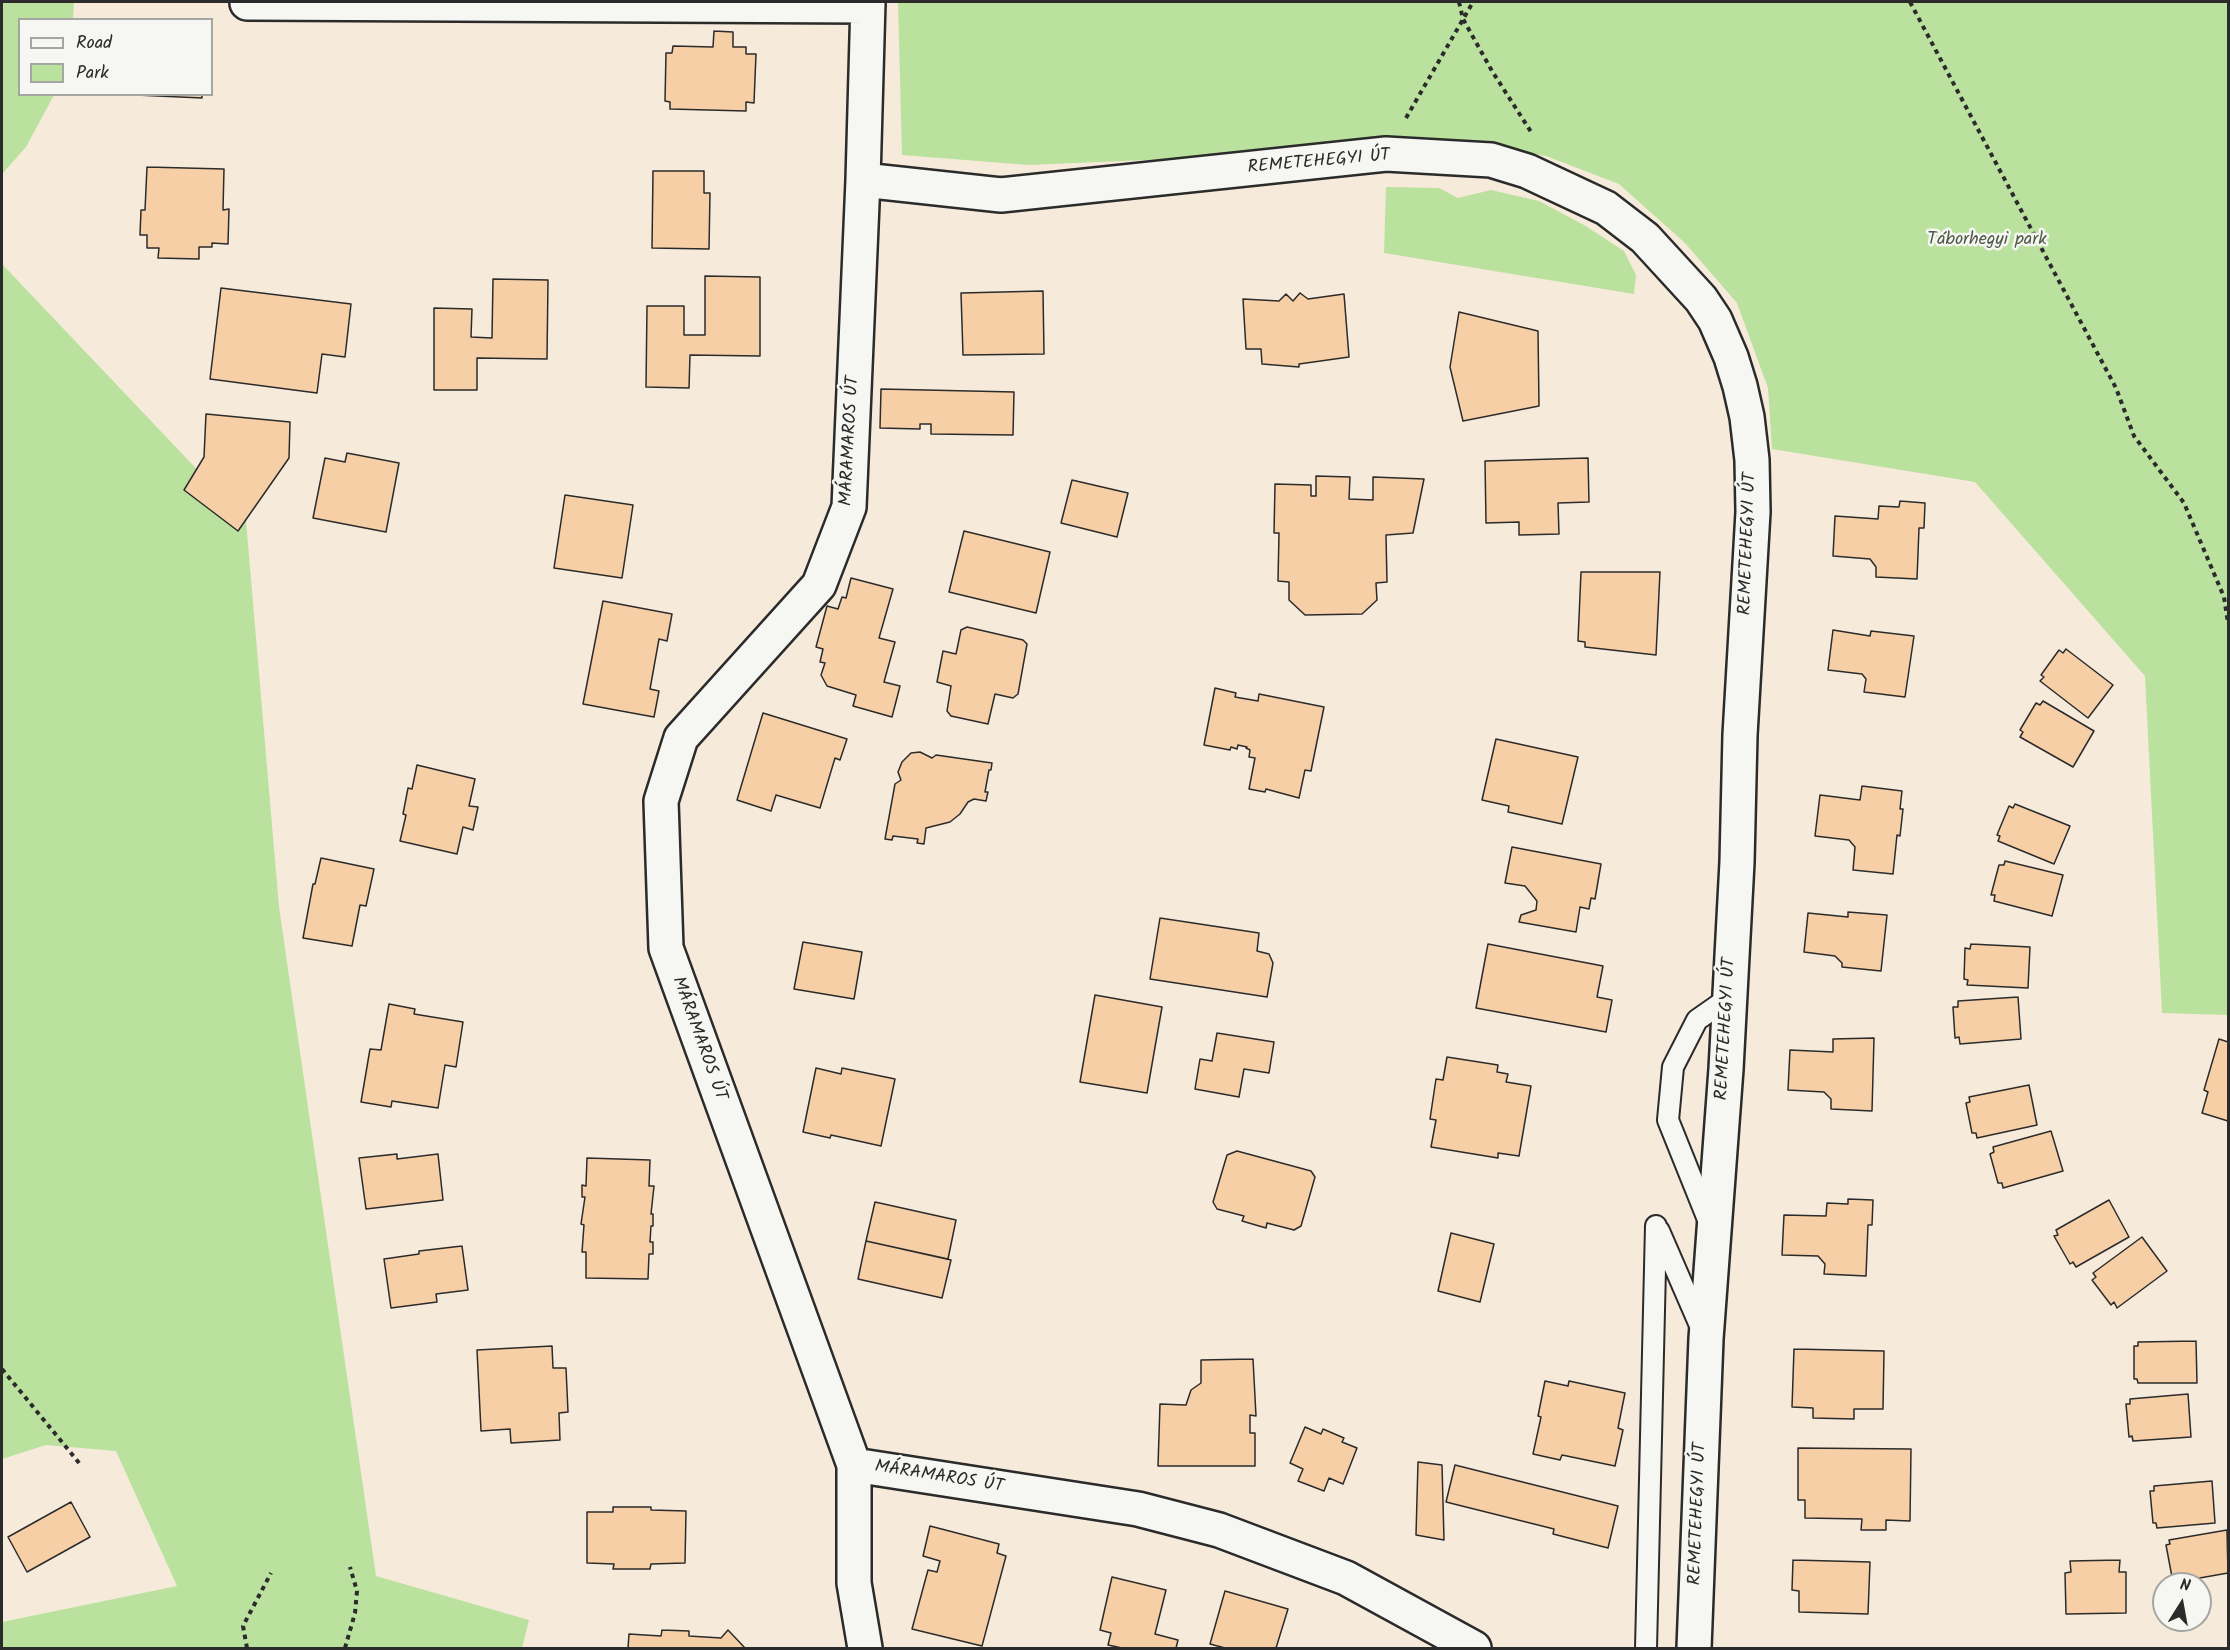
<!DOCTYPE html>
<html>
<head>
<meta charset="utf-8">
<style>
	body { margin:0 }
	#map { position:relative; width:2230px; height:1650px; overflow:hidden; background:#f6eadb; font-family:Kalam,sans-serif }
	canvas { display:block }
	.frame { position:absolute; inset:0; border:3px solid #2b2b2b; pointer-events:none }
	.legend { position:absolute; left:18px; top:18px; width:195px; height:78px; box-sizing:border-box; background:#f6f6f2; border:2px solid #a5a5a2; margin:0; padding:8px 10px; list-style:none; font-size:18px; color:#2b2b2b }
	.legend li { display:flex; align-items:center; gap:12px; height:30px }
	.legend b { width:30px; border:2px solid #a5a5a2 }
	.north { position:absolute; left:2152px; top:1572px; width:60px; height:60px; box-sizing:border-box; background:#f6f6f2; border:2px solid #a5a5a2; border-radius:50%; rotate:11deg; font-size:16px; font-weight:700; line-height:24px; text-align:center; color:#2b2b2b }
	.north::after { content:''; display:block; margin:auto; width:21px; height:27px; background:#2b2b2b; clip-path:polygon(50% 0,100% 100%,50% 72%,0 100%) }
</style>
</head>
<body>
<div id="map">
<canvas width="2230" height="1650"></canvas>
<div class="frame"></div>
<ul class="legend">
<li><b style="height:8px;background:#f6f6f2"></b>Road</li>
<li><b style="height:16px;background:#bae29e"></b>Park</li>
</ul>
<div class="north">N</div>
</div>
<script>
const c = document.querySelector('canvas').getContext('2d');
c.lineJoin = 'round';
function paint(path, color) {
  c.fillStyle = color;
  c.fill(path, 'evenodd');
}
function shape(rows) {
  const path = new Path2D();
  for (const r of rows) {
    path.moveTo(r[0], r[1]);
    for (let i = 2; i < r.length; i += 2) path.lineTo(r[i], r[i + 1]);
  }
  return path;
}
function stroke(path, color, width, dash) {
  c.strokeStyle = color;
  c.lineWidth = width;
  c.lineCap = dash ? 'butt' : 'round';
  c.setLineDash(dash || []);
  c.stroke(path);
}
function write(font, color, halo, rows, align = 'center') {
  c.font = font + ' Kalam,sans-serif';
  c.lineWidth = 5;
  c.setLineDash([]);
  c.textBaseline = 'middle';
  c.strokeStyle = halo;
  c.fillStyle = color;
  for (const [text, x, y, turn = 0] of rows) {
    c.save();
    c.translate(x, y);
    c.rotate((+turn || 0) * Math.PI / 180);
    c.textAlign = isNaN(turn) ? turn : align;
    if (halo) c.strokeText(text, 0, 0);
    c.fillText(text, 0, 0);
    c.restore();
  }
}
const green = shape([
	[2,2,74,2,73,19,20,20,20,94,54,95,26,147,2,174],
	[898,2,2228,2,2228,1015,2162,1013,2145,676,1975,482,1772,449,1768,388,1737,303,1685,243,1619,184,1546,156,1481,146,1028,165,902,155],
	[1386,187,1439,188,1458,198,1491,190,1539,201,1584,225,1624,251,1636,275,1634,294,1384,253],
	[2,264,246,521,279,907,376,1576,529,1620,522,1648,2,1648,2,1622,177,1586,116,1451,46,1445,2,1459]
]);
const building = shape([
	[714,31,733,32,733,47,746,47,746,54,756,54,754,103,746,102,746,111,670,109,670,102,665,101,666,53,672,53,673,46,713,47,714,31],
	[114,94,202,94,202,98,114,94],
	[147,167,224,169,223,210,229,209,228,244,212,243,212,247,199,247,199,259,158,258,159,248,147,248,147,235,140,235,141,210,145,210,147,167],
	[653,171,704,171,704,193,710,193,709,249,652,248,653,171],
	[705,276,760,277,760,356,690,355,689,388,646,387,647,306,684,306,684,335,705,335,705,276],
	[493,279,548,280,547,359,477,358,477,390,434,390,434,308,472,309,471,337,492,338,493,279],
	[221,288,351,304,345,357,322,354,317,393,210,379,221,288],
	[1043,291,1044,354,963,355,961,293,1043,291],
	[1300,293,1308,299,1344,294,1349,357,1299,364,1299,367,1262,364,1261,349,1246,349,1243,299,1279,301,1286,294,1293,301,1300,293],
	[1459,312,1538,331,1539,406,1463,421,1450,367,1459,312],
	[881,389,1014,392,1013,435,931,434,931,424,920,424,920,429,880,428,881,389],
	[206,414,290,422,289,458,238,531,184,490,204,457,206,414],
	[347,453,399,463,386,532,313,518,325,458,345,462,347,453],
	[1588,458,1589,502,1558,503,1559,534,1519,535,1519,522,1486,523,1485,461,1588,458],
	[1316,476,1350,477,1349,499,1373,500,1373,477,1424,479,1413,533,1386,535,1387,582,1376,583,1377,600,1362,614,1305,615,1289,600,1289,582,1278,581,1279,533,1274,533,1275,484,1311,485,1311,496,1316,496,1316,476],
	[1072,480,1128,493,1117,537,1061,523,1072,480],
	[565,495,633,505,622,578,554,568,565,495],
	[1900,501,1925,503,1924,528,1919,528,1917,579,1876,577,1876,567,1870,559,1833,556,1835,516,1878,519,1879,506,1899,507,1900,501],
	[964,531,1050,552,1036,613,949,592,964,531],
	[1581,572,1660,572,1656,655,1585,647,1585,642,1578,641,1581,572],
	[851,578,893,589,879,638,895,642,884,682,900,686,892,717,853,706,856,695,827,686,821,675,825,663,820,662,823,649,816,647,827,606,838,609,842,597,846,598,851,578],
	[603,601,672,614,667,641,659,639,650,689,659,691,654,717,583,704,603,601],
	[967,627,1023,640,1027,644,1018,694,1013,698,995,694,988,724,951,716,947,711,951,686,937,682,943,651,956,654,961,630,967,627],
	[1833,630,1870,636,1871,631,1914,636,1905,697,1864,692,1866,679,1862,674,1828,670,1833,630],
	[2066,649,2113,685,2088,718,2040,681,2044,677,2041,675,2059,650,2063,653,2066,649],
	[1215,688,1236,693,1235,697,1258,701,1259,694,1324,707,1311,771,1305,770,1299,798,1266,789,1265,792,1249,789,1255,758,1249,757,1250,750,1246,748,1247,747,1238,745,1237,749,1231,747,1230,750,1204,745,1215,688],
	[2043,701,2094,731,2073,767,2020,737,2023,732,2020,730,2036,703,2040,705,2043,701],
	[763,713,847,739,840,760,835,758,820,808,776,795,771,811,737,800,763,713],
	[1496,739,1578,757,1562,824,1508,812,1509,806,1482,800,1496,739],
	[920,752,932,758,936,755,992,763,991,770,989,770,985,792,988,792,986,801,974,799,968,802,960,814,950,822,926,828,924,844,917,843,918,839,893,836,892,840,885,839,895,784,901,780,898,772,902,762,911,753,920,752],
	[417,765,475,779,469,806,478,807,473,830,463,827,457,854,400,841,406,815,403,814,408,788,412,789,417,765],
	[1862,786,1902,791,1900,809,1903,809,1900,836,1897,835,1893,874,1853,870,1855,847,1849,840,1815,836,1820,795,1860,800,1862,786],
	[2015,804,2070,826,2054,864,1998,841,2000,836,1997,835,2009,806,2013,808,2015,804],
	[1512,847,1601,864,1595,899,1591,898,1589,909,1580,907,1576,932,1519,922,1521,915,1536,910,1537,901,1525,886,1505,883,1512,847],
	[321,858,374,869,366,906,360,905,352,946,303,938,313,884,315,884,321,858],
	[2005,861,2063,875,2052,916,1994,901,1995,895,1991,895,1999,865,2004,865,2005,861],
	[1848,912,1887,915,1881,971,1842,967,1842,963,1835,956,1804,952,1808,913,1848,917,1848,912],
	[1160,918,1259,933,1257,951,1269,954,1273,963,1267,997,1150,979,1160,918],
	[803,942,862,952,854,999,794,989,803,942],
	[1488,944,1603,966,1597,997,1612,1000,1606,1032,1476,1008,1488,944],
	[1971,944,2030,947,2028,988,1967,985,1968,980,1964,979,1965,948,1970,949,1971,944],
	[1095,995,1162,1007,1147,1093,1080,1082,1095,995],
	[2018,997,2021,1039,1960,1044,1959,1037,1955,1038,1953,1007,1958,1007,1958,1001,2018,997],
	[389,1004,415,1009,414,1014,463,1022,456,1067,445,1065,438,1108,392,1101,391,1107,361,1102,370,1049,381,1050,389,1004],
	[1217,1033,1274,1042,1269,1073,1244,1069,1239,1097,1195,1089,1200,1059,1212,1061,1217,1033],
	[1874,1038,1872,1111,1831,1109,1831,1099,1824,1092,1788,1090,1790,1050,1833,1052,1833,1039,1874,1038],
	[2219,1039,2228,1042,2228,1121,2202,1113,2208,1092,2204,1090,2219,1039],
	[1447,1057,1498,1065,1497,1072,1508,1074,1506,1082,1531,1086,1519,1156,1498,1153,1498,1158,1431,1147,1436,1120,1430,1119,1436,1079,1443,1080,1447,1057],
	[816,1068,841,1074,842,1068,895,1079,881,1146,831,1135,830,1138,803,1132,816,1068],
	[2029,1085,2037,1125,1977,1138,1976,1133,1972,1133,1966,1103,1970,1102,1969,1097,2029,1085],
	[2051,1131,2063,1171,2003,1188,2002,1183,1998,1183,1990,1154,1994,1152,1993,1147,2051,1131],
	[1237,1151,1311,1171,1315,1177,1301,1226,1294,1230,1267,1223,1266,1228,1242,1221,1244,1216,1217,1209,1213,1202,1227,1155,1237,1151],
	[397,1154,397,1159,438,1154,443,1200,366,1209,359,1158,397,1154],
	[587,1158,650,1160,649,1186,654,1186,651,1214,653,1214,653,1226,651,1226,650,1242,653,1242,653,1254,649,1254,648,1279,586,1278,586,1252,582,1252,584,1225,581,1224,585,1197,582,1197,582,1185,586,1186,587,1158],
	[1848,1199,1873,1200,1872,1225,1868,1225,1866,1276,1824,1274,1825,1264,1818,1256,1782,1255,1784,1215,1826,1216,1827,1203,1848,1204,1848,1199],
	[2109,1200,2129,1237,2076,1267,2073,1262,2070,1264,2054,1236,2058,1235,2056,1230,2109,1200],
	[875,1202,956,1220,948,1259,866,1241,875,1202],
	[1451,1233,1494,1244,1480,1302,1438,1291,1451,1233],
	[2142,1237,2167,1271,2117,1308,2114,1302,2111,1305,2092,1280,2096,1277,2093,1273,2142,1237],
	[866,1241,951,1260,942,1298,858,1279,866,1241],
	[462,1246,468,1290,436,1294,437,1302,391,1308,384,1259,419,1254,419,1251,462,1246],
	[2196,1341,2197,1383,2138,1383,2137,1379,2134,1379,2134,1346,2138,1346,2138,1342,2196,1341],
	[552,1346,553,1368,566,1368,568,1412,559,1413,560,1440,511,1443,510,1429,481,1431,477,1350,552,1346],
	[1794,1349,1884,1351,1883,1409,1854,1409,1854,1419,1813,1418,1813,1408,1792,1407,1794,1349],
	[1253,1359,1256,1416,1250,1415,1250,1433,1255,1433,1255,1466,1158,1466,1160,1404,1186,1405,1191,1390,1201,1383,1201,1360,1253,1359],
	[1545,1381,1568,1386,1569,1381,1625,1393,1618,1428,1623,1430,1615,1466,1562,1455,1560,1460,1533,1454,1541,1417,1538,1416,1545,1381],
	[2188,1394,2191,1437,2133,1441,2132,1436,2129,1437,2126,1404,2130,1404,2130,1399,2188,1394],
	[1305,1427,1321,1434,1323,1429,1344,1438,1342,1442,1357,1448,1343,1484,1329,1478,1324,1491,1298,1481,1303,1469,1290,1463,1305,1427],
	[1798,1448,1911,1449,1910,1521,1886,1520,1886,1530,1861,1530,1862,1519,1805,1518,1805,1500,1798,1500,1798,1448],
	[1418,1462,1442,1465,1444,1540,1416,1535,1418,1462],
	[1455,1465,1618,1506,1608,1548,1553,1534,1554,1529,1446,1502,1455,1465],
	[2212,1481,2215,1523,2157,1528,2156,1523,2153,1523,2150,1491,2154,1491,2154,1486,2212,1481],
	[71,1502,90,1537,27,1572,8,1537,71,1502],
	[613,1507,651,1507,651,1510,686,1511,685,1563,651,1564,650,1569,613,1569,614,1564,587,1563,587,1512,613,1512,613,1507],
	[930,1526,999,1544,997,1553,1006,1556,982,1646,912,1629,928,1570,937,1572,940,1561,923,1556,930,1526],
	[2227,1530,2228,1573,2177,1582,2176,1576,2172,1577,2166,1545,2170,1544,2169,1540,2227,1530],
	[1793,1560,1870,1562,1868,1614,1799,1612,1799,1591,1792,1590,1793,1560],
	[2120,1560,2119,1572,2126,1572,2126,1613,2066,1614,2065,1573,2071,1572,2070,1561,2120,1560],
	[1112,1577,1166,1590,1155,1634,1178,1640,1176,1648,1122,1648,1108,1645,1111,1633,1100,1630,1112,1577],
	[1225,1591,1288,1609,1276,1648,1225,1648,1210,1644,1225,1591],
	[662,1630,689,1631,689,1636,721,1638,728,1630,745,1648,628,1648,629,1634,661,1636,662,1630]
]);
const path = shape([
	[1459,2,1463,19,1492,71,1533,135],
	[1910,2,2116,388,2134,436,2184,503,2224,597,2228,623],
	[1406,118,1473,2],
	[2,1369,80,1464],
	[247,1648,243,1626,271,1573],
	[345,1648,355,1613,357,1591,350,1567]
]);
const service = shape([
	[1709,1222,1668,1120,1673,1067,1697,1020,1730,997],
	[1659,1231,1702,1330],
	[1646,1648,1656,1226]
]);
const minor = shape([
	[247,3,868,6],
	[863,180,1001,195,1386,154,1491,160,1527,171,1606,208,1645,238,1701,299,1715,320,1731,357,1740,386,1747,417,1752,460,1753,512,1740,735,1737,862,1726,1069,1706,1339,1694,1648],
	[854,1465,1138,1509,1219,1530,1346,1578,1474,1648],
	[865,1648,854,1583,854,1465,666,948,661,801,681,738,819,585,849,507,863,180,868,2]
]);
const streetNames = [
	["REMETEHEGYI ÚT",1319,163,-5],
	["MÁRAMAROS ÚT",851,441,-87],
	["REMETEHEGYI ÚT",1749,544,-88],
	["REMETEHEGYI ÚT",1727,1029,-87],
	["MÁRAMAROS ÚT",698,1039,70],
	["MÁRAMAROS ÚT",939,1478,9],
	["REMETEHEGYI ÚT",1699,1514,-88]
];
const parkNames = [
	["Táborhegyi park",1987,241]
];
paint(green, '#bae29e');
paint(building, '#f7cfa6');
stroke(building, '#2b2b2b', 1.5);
stroke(service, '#2b2b2b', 24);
stroke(minor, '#2b2b2b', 38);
stroke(path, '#2b2b2b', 4, [4.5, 4.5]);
stroke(service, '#f6f6f2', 20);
stroke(minor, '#f6f6f2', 33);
write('18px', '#2b2b2b', '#f6f6f2', streetNames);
write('18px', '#4f5948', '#f6f6f2', parkNames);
</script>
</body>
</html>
